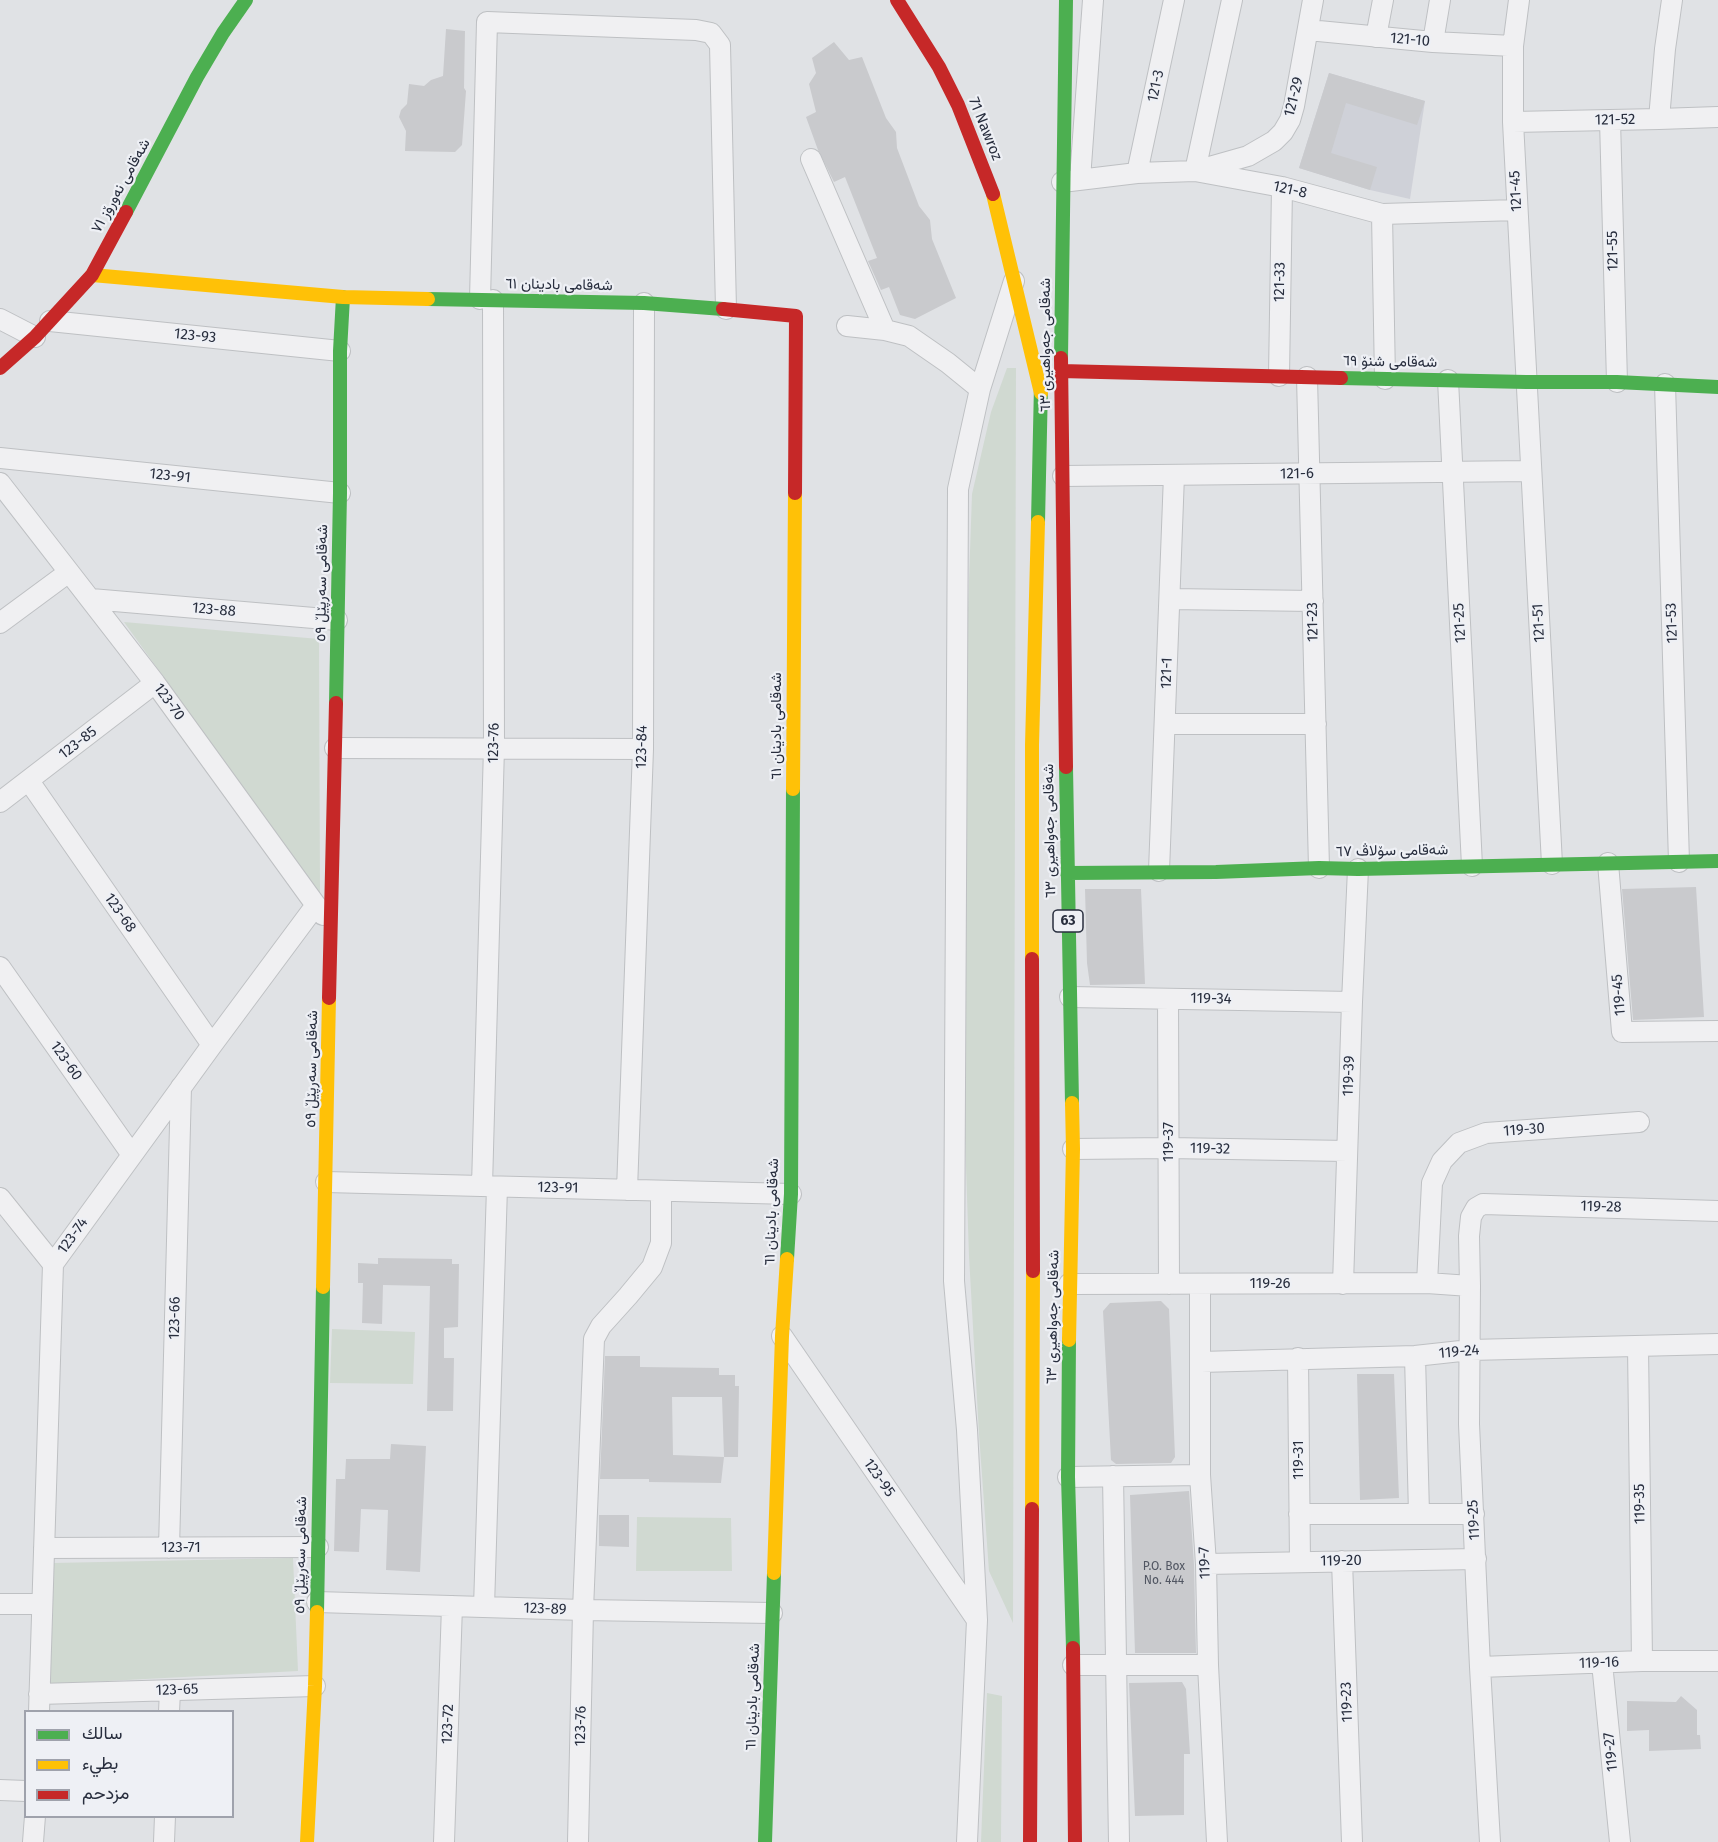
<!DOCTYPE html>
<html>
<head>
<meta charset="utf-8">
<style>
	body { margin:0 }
	#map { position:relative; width:1718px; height:1842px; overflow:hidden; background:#e0e2e5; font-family:"Fira Sans",Vazirmatn,sans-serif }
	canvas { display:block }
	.legend { position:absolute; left:24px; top:1710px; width:210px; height:108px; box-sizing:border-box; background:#eef0f5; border:2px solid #9fa2ac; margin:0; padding:8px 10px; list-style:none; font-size:18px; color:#282e3e }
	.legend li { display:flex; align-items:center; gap:12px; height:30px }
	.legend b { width:30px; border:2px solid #9fa2ac }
</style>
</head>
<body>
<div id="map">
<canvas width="1718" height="1842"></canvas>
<ul class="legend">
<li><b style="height:8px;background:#4caf50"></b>سالك</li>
<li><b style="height:8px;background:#ffc107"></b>بطيء</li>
<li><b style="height:8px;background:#c62828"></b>مزدحم</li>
</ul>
</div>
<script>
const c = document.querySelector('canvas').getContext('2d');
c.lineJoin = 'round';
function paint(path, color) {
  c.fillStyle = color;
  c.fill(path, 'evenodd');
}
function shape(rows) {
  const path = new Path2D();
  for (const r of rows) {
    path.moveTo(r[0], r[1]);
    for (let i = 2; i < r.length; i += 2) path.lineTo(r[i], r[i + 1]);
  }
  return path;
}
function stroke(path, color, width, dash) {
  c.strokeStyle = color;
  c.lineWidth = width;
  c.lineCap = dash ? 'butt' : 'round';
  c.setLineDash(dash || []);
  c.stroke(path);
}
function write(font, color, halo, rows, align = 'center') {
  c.font = font + ' "Fira Sans",Vazirmatn,sans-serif';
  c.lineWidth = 4.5;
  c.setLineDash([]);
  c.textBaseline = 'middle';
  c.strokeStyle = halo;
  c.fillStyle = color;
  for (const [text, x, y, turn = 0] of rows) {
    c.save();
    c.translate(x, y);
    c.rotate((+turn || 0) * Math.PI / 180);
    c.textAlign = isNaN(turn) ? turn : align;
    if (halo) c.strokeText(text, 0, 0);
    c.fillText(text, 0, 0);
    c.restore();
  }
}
const built = shape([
	[1329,73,1425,101,1410,199,1370,190,1299,168]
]);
const green = shape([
	[1007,368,1016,368,1013,1623,989,1571,979,1434,969,1256,965,1137,962,782,972,494,991,412],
	[124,622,319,639,320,895],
	[332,1329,415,1332,413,1384,330,1383],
	[637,1517,731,1518,732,1571,636,1571],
	[293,1558,298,1671,50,1684,53,1563],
	[987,1693,1002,1696,1001,1842,981,1842]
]);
const building = shape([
	[446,29,465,31,464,88,466,91,462,145,455,152,405,151,406,131,399,117,401,110,407,104,409,84,424,86,431,80,443,76],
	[834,42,849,60,862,57,886,118,896,132,897,148,919,206,930,220,932,239,956,298,915,319,900,315,889,287,881,290,868,261,877,258,845,177,834,182,818,150,806,117,816,112,809,84,816,73,812,58],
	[1329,73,1425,101,1417,125,1346,103,1331,153,1377,167,1370,190,1299,168],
	[1696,887,1704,1017,1633,1020,1622,889],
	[1085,889,1141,889,1145,984,1090,985,1087,963],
	[378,1258,452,1259,452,1264,459,1264,458,1327,444,1328,444,1358,454,1358,453,1411,427,1411,430,1286,383,1285,382,1324,362,1323,363,1283,358,1283,358,1263,378,1264],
	[1161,1301,1169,1309,1175,1457,1171,1463,1116,1464,1111,1460,1103,1311,1110,1303],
	[605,1356,640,1356,640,1367,719,1368,719,1375,735,1375,735,1386,739,1386,738,1457,724,1457,721,1483,649,1482,649,1479,600,1479],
	[672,1397,722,1397,724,1457,673,1455],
	[1357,1374,1394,1374,1399,1498,1360,1500],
	[391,1444,426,1446,420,1572,386,1570,388,1510,361,1509,359,1552,334,1551,336,1479,345,1479,346,1459,390,1459],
	[1189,1491,1194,1565,1196,1653,1135,1653,1130,1495],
	[599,1515,629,1515,629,1547,599,1546],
	[1182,1682,1186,1689,1190,1754,1184,1754,1184,1815,1135,1816,1129,1683],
	[1681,1696,1697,1710,1697,1735,1700,1735,1701,1749,1649,1751,1649,1730,1627,1731,1627,1701,1676,1702]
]);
const street = shape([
	[1232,0,1195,171,1248,156,1274,141,1283,132,1290,120,1294,106,1313,0],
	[1519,0,1513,46,1513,122,1552,864],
	[1308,30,1433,42,1513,46],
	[1376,37,1383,0],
	[1433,42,1440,0],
	[1659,119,1665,49,1672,0],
	[1610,120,1617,382],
	[1513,122,1659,119,1718,117],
	[811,159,885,330],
	[1137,173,1174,0],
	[1080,179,1093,0],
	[1062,182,1137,173,1195,171,1282,187,1382,214,1517,210],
	[1382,214,1385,379],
	[480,299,487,22,696,30,711,33,720,45,726,309],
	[0,319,35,337],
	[50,321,340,351],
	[847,326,885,330,909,336,948,363,980,389],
	[1279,376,1282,187],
	[1307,377,1319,868],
	[1448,380,1472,866],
	[1665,384,1679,862],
	[0,458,340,493],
	[1063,476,1531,471],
	[0,483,155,683,323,915],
	[91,599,337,620],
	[1170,599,1313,601],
	[0,623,69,572],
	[1165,724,1316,724],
	[335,748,643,749],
	[29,781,212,1045],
	[0,802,155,683],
	[1608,863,1622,1032,1718,1031],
	[1159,871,1174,475],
	[0,967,132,1155],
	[1070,997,1352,1002],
	[1168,999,1169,1284],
	[1073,1149,1169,1148,1347,1151],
	[326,1182,791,1194],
	[482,1186,494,747,493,300],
	[627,1190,643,749,644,303],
	[0,1198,53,1264],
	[1427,1283,1432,1183,1442,1161,1459,1143,1486,1133,1639,1122],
	[1069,1284,1427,1283,1470,1286],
	[1200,1284,1200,1475,1206,1564,1208,1665,1217,1842],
	[1343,1284,1352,1002,1358,869],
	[782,1336,977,1620],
	[1638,1346,1642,1661],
	[1415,1356,1419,1514],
	[1298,1358,1300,1562],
	[1201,1362,1415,1356,1470,1350,1718,1344],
	[1113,1476,1119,1842],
	[1068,1477,1200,1475],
	[1299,1514,1474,1514],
	[44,1548,318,1547],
	[169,1548,181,1087],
	[1342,1561,1352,1842],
	[1206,1564,1476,1559],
	[317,1602,583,1610,772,1613],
	[0,1604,42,1604],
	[484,1607,497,1187],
	[1602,1663,1620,1842],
	[1073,1665,1208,1665],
	[1480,1667,1642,1661,1718,1661],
	[39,1694,315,1686],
	[39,1712,53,1264,212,1045,316,905],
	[169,1712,170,1691],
	[0,1790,26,1791],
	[33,1842,35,1816],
	[164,1842,165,1816],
	[444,1842,452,1606],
	[578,1842,583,1610,594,1339,601,1326,628,1296,652,1267,661,1243,661,1191],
	[967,1842,977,1620,967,1430,954,1281,958,489,980,389,1014,281],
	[1490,1842,1480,1667,1469,1424,1470,1286,1469,1236,1471,1217,1476,1208,1483,1204,1718,1211]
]);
const fast = shape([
	[126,212,197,77,223,33,246,0],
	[428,299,644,303,723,309],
	[1061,358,1066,0],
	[1341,378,1526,382,1617,382,1718,387],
	[1038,522,1041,385],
	[336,703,340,493,340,351,343,297],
	[1066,767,1072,1103],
	[1067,873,1216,872,1319,868,1358,869,1718,861],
	[787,1259,791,1194,793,789],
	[1069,1340,1068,1477,1073,1648],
	[317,1612,323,1287],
	[765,1842,774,1573]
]);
const slow = shape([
	[993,194,1041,393],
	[92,275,343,297,428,299],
	[793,789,795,493],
	[1032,959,1032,745,1038,522],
	[323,1287,329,998],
	[1069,1340,1073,1149,1072,1103],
	[1032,1509,1033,1271],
	[774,1573,782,1336,787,1259],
	[307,1842,315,1686,317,1612]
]);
const jam = shape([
	[897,0,939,67,958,105,993,194],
	[723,309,796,316,795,493],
	[1061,358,1066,767],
	[0,368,35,337,92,275,126,212],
	[1061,371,1341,378],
	[1032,959,1033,1271],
	[329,998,336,703],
	[1073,1648,1075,1842],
	[1030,1842,1032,1509]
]);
const numberNames = [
	["P.O. Box",1164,1567],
	["No. 444",1164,1581]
];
const shields = [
	[1068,921,30]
];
const shieldNames = [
	["63",1068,921]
];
const streetNames = [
	["121-10",1410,40,5],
	["121-3",1156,86,-78],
	["121-29",1294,97,-76],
	["121-52",1615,120,-1],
	["71 Nawroz",985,129,68],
	["شەقامی نەورۆز ٧١",121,186,-61],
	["121-8",1290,190,13],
	["121-45",1516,191,-93],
	["121-55",1613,251,-91],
	["121-33",1280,282,-89],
	["شەقامی بادینان ٦١",559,285,1],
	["123-93",195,336,6],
	["شەقامی جەواهیری ٦٣",1046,345,-90],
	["شەقامی شنۆ ٦٩",1390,362,1],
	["121-6",1297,474,-1],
	["123-91",170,476,6],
	["شەقامی سەرپێڵ ٥٩",322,583,-89],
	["123-88",214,610,5],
	["121-23",1313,622,-91],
	["121-25",1460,623,-93],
	["121-51",1539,623,-93],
	["121-53",1672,623,-92],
	["121-1",1167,673,-88],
	["123-70",169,702,54],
	["شەقامی بادینان ٦١",777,726,-90],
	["123-85",78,743,-38],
	["123-76",494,743,-89],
	["123-84",642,747,-89],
	["شەقامی جەواهیری ٦٣",1050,831,-91],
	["شەقامی سۆلاڤ ٦٧",1392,851,-1],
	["123-68",120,913,55],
	["119-45",1619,995,-95],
	["119-34",1211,999,1],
	["123-60",66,1061,55],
	["شەقامی سەرپێڵ ٥٩",312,1069,-89],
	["119-39",1349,1076,-88],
	["119-30",1524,1130,-4],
	["119-37",1169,1142,-90],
	["119-32",1210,1149,1],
	["123-91",558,1188,1],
	["119-28",1601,1207,2],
	["شەقامی بادینان ٦١",772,1212,-88],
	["123-74",73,1236,-54],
	["119-26",1270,1284],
	["شەقامی جەواهیری ٦٣",1053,1317,-89],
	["123-66",175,1318,-89],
	["119-24",1459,1352,-5],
	["119-31",1299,1460,-90],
	["123-95",879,1478,55],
	["119-35",1640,1504,-91],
	["119-25",1474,1520,-93],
	["123-71",181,1548],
	["شەقامی سەرپێڵ ٥٩",301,1555,-89],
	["119-20",1341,1561,-1],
	["119-7",1205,1563,-92],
	["123-89",545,1609,2],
	["119-16",1599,1663,-2],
	["123-65",177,1690,-2],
	["شەقامی بادینان ٦١",753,1697,-88],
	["119-23",1347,1702,-92],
	["123-72",448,1724,-88],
	["123-76",581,1726,-89],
	["119-27",1611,1752,-96]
];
paint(built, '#cfd1d8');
paint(green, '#d0d9d1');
paint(building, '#c9cacd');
stroke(street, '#bec0c3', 22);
stroke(street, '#f0f0f2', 20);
stroke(fast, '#4caf50', 14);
stroke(slow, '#ffc107', 14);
stroke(jam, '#c62828', 14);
write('12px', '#515662', null, numberNames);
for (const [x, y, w] of shields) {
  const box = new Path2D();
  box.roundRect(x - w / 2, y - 11, w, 22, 4.5);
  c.fillStyle = '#eef0f5';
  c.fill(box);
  stroke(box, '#282e3e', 1.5);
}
write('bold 14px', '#282e3e', null, shieldNames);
write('15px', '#282e3e', '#eef0f5', streetNames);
</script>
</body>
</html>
